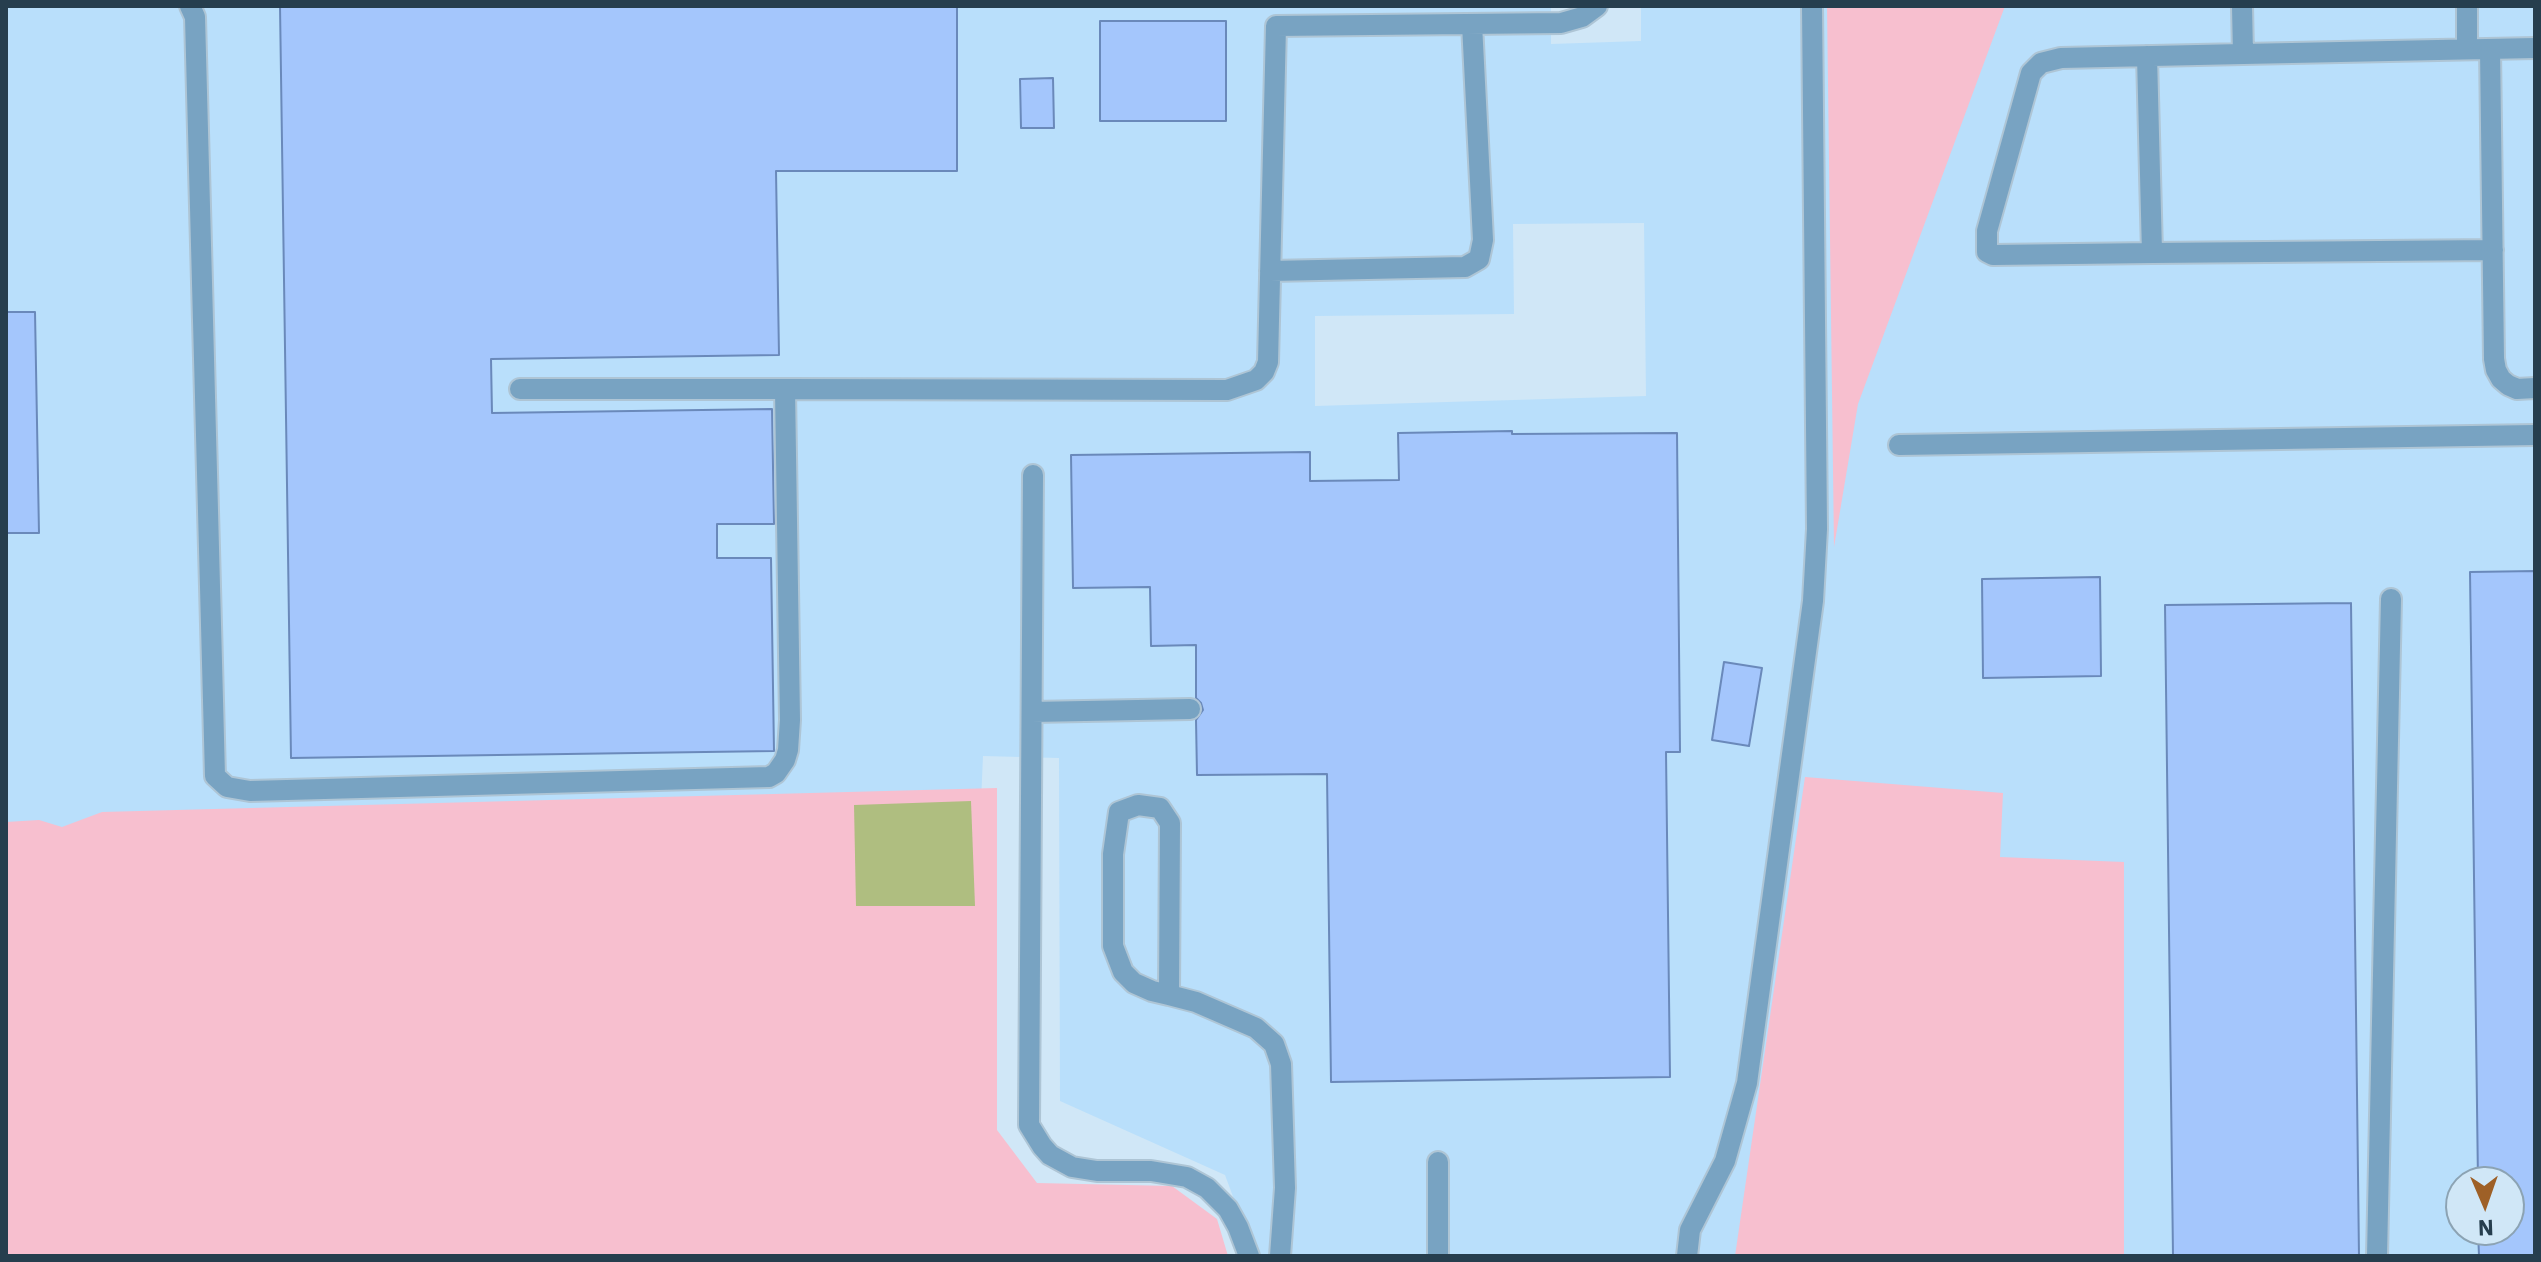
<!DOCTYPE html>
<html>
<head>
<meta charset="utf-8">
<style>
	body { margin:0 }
	#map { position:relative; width:2541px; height:1262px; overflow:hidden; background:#d0e7f7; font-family:"IBM Plex Sans",sans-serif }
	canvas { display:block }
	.frame { position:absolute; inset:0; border:8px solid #263e4e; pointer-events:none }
	.north { position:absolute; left:2445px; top:1166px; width:80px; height:80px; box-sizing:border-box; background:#d0e7f7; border:2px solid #8ca3b3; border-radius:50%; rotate:178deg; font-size:22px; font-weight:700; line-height:32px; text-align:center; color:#263e4e }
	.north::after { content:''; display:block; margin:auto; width:28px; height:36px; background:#9e6027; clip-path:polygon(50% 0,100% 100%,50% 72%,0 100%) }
</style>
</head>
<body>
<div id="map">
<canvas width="2541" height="1262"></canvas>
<div class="frame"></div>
<div class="north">N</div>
</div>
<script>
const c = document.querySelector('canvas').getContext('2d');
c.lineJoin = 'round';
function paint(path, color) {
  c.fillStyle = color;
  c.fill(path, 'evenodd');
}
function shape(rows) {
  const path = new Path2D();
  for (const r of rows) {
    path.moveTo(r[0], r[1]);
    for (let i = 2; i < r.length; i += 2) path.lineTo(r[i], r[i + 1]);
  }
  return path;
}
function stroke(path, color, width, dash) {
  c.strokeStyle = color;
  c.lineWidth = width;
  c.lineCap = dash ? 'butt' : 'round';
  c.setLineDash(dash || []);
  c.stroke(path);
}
const built = shape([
	[6,6,1551,6,1551,44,1641,41,1641,6,2535,6,2535,1256,1255,1256,1225,1175,1060,1101,1059,758,983,756,981,802,6,831],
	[1644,223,1646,396,1315,406,1315,316,1514,314,1513,224],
	[2461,1182,2509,1182,2509,1230,2461,1230]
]);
const green = shape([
	[1827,6,2005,6,1858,404,1834,547],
	[1805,777,2003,793,2000,857,2124,862,2124,1256,1735,1256],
	[997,788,997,1130,1037,1183,1172,1186,1217,1219,1228,1256,6,1256,6,822,39,820,62,827,102,812]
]);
const water = shape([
	[971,801,975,906,856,906,854,805]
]);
const building = shape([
	[280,6,957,6,957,171,776,171,779,355,491,359,492,413,772,409,774,524,717,524,717,558,771,558,774,751,291,758,280,6],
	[1100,21,1226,21,1226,121,1100,121,1100,21],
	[1053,78,1054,128,1021,128,1020,79,1053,78],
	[6,312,35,312,39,533,6,533,6,312],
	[1512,431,1512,434,1677,433,1680,752,1666,752,1670,1077,1331,1082,1327,774,1197,775,1196,720,1203,710,1201,703,1196,698,1196,645,1151,646,1150,587,1073,588,1071,455,1310,452,1310,481,1399,480,1398,433,1512,431],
	[2535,571,2535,1256,2479,1256,2478,1230,2509,1230,2509,1182,2478,1182,2470,572,2535,571],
	[2100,577,2101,676,1983,678,1982,579,2100,577],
	[2351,603,2359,1256,2173,1256,2165,605,2351,603],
	[1724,662,1762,668,1749,746,1712,740,1724,662]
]);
const minor = shape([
	[190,6,195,17,215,776,227,787,250,791,769,777,776,773,785,760,788,750,790,720,785,389,1227,390,1256,380,1264,372,1268,362,1276,26,1561,23,1582,17,1597,6],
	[2242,6,2243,54,2535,48],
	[2467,6,2467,49],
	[2490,49,2494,359,2496,370,2501,379,2508,385,2517,389,2535,388],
	[2147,56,2152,253,2493,250],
	[2152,253,1993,255,1987,252,1987,231,2031,73,2041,63,2061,58,2243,54],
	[1270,271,1465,267,1479,259,1483,240,1472,24],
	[520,389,785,389],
	[1899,445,2535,435],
	[1033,475,1029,1125,1042,1146,1050,1155,1072,1167,1097,1171,1151,1171,1187,1177,1207,1188,1228,1209,1238,1227,1249,1256],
	[1032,712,1190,709],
	[1169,995,1170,823,1160,808,1138,805,1119,812,1113,854,1113,946,1123,972,1134,983,1152,991,1169,995,1196,1002,1256,1028,1274,1044,1281,1064,1285,1188,1280,1256],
	[1438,1256,1438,1162],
	[1687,1256,1690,1230,1725,1161,1747,1083,1813,601,1817,529,1812,6],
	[2377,1256,2391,599]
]);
paint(built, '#b9dffb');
paint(green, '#f7bfcf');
paint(water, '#afbe80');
paint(building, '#a4c6fc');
stroke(building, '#6a89ba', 2);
stroke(minor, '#aec5d5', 24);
stroke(minor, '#78a3c2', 20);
</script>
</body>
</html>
